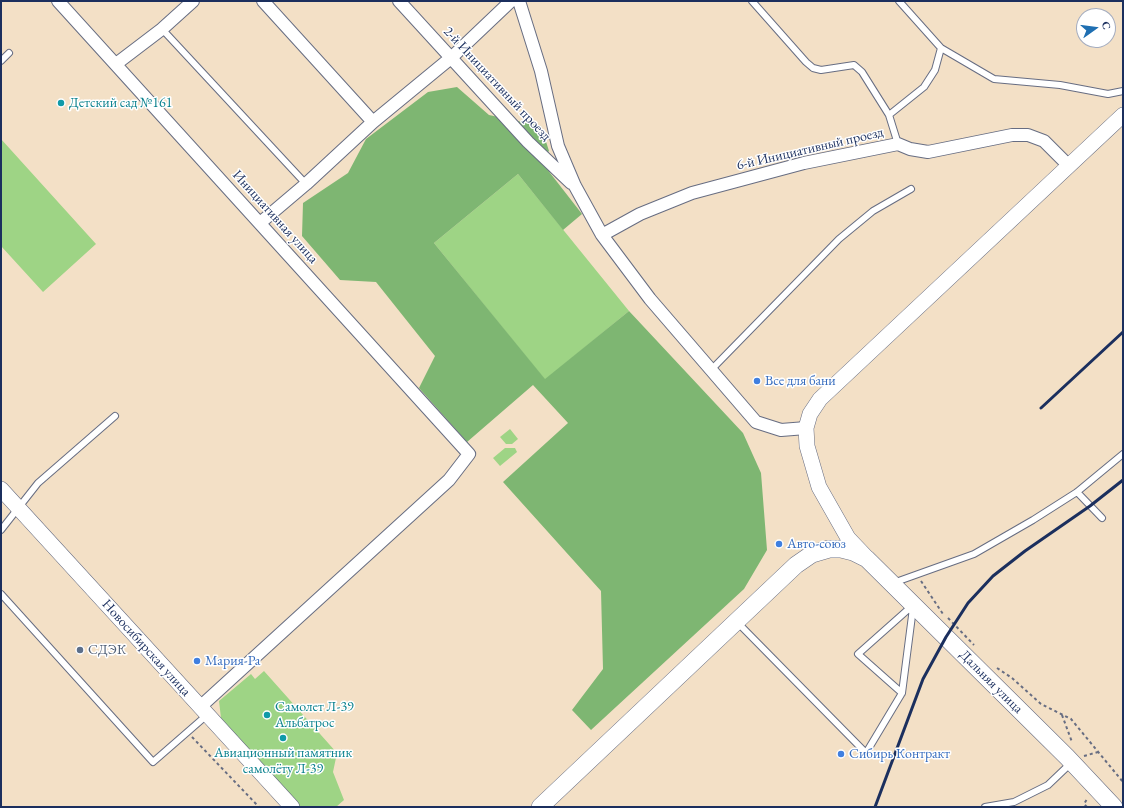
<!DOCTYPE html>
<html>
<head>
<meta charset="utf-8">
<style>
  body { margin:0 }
  #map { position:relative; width:1124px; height:808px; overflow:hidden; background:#f3e0c6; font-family:"EB Garamond",serif }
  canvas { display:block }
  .frame { position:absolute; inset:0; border:2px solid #1b2f5e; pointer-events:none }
  .north { position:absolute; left:1076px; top:8px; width:40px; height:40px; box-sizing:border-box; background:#fff; border:1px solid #a4acbf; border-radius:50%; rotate:76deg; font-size:11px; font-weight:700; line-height:16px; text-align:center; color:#1b2f5e }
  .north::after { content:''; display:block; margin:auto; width:14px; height:18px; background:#1f6fb2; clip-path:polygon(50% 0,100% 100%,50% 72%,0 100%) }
</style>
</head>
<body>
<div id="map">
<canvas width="1124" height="808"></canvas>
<div class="frame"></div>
<div class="north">С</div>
</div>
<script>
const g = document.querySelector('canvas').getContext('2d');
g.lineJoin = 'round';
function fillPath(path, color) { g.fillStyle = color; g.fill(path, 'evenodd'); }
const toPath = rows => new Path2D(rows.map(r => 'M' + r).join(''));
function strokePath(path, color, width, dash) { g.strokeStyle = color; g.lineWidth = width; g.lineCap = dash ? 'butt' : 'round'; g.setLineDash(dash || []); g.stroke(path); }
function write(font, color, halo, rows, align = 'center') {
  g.font = font + ' "EB Garamond",serif'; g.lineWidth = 3; g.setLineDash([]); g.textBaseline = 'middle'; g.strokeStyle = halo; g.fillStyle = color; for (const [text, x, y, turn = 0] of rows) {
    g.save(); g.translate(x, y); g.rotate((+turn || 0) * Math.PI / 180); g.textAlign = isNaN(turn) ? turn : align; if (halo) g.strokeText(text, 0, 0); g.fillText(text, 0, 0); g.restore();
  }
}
const green = toPath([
  [1,139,96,244,43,292,1,246],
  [518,174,629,311,545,380,434,243],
  [510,429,518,439,512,444,506,444,500,437],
  [505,448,515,448,517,452,500,466,493,458],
  [264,671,337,753,333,772,344,800,336,807,300,807,221,718,219,701,251,674,255,679]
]);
const forest = toPath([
  [457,87,489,115,541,126,549,151,540,160,582,214,563,230,518,174,434,243,545,379,629,311,743,433,761,473,767,550,744,589,591,730,572,710,603,669,601,591,503,482,568,423,533,385,467,442,419,388,435,356,376,282,340,280,302,236,303,203,348,173,366,139,428,92]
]);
const path = toPath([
  [921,581,943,614],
  [948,618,974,645],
  [997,668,1012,678,1041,704,1071,719,1123,782],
  [1062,715,1072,742],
  [192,737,259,807],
  [1084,756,1098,752],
  [1087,807,1084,804,1087,799]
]);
const service = toPath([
  [752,1,806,62,813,68,821,70,854,65,862,72,889,115],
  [899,1,941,48],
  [162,29,306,184],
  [1,61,9,53],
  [898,144,889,115,924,87,935,70,941,48,994,79,1060,85,1108,94,1123,91],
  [711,370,839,239,873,211,911,189],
  [1077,492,1102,518],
  [1,530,38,483,115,416],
  [893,583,974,554,1033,520,1077,492,1123,454],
  [1,594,153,762,207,715],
  [737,622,866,753,902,693,858,654,912,606],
  [902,693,913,608],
  [985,807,1014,802,1048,785,1070,764]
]);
const minor = toPath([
  [58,1,469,454,449,480,200,707],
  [263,1,373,122],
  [399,1,528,142,571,183],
  [519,1,541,71,558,146,575,186,602,235,650,299,756,422,781,430,806,428],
  [116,64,162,29,193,1],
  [260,223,306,184,373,122,452,57,511,1],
  [602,235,640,214,692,193,804,163,898,144,910,149,928,152,1012,135,1028,135,1044,141,1069,166]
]);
const tertiary = toPath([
  [1,489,292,807],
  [867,558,848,538,819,487,807,446,806,428,810,414,820,399,1123,115]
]);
const secondary = toPath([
  [540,807,796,565,812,554,829,549,841,549,853,552,867,559,1067,757,1114,807]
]);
const rail = toPath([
  [1041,408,1123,332],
  [875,807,923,679,946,637,968,603,993,576,1025,551,1090,506,1123,480]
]);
const markers = [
  [61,103,4,"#0f9aa8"],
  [757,381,4,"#3f7fe0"],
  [779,544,4,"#3f7fe0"],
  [80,650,4,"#5c6f8a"],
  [197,661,4,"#3f7fe0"],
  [267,715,4,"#0f9aa8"],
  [283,738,4,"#0f9aa8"],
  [841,754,4,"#3f7fe0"]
];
const streetNames = [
  ["2-й Инициативный проезд",497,84,47],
  ["6-й Инициативный проезд",810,149,-13],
  ["Инициативная улица",275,217,48],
  ["Новосибирская улица",146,648,48],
  ["Дальняя улица",991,682,45]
];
const cultureNames = [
  ["Детский сад №161",69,103],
  ["Самолет Л-39",275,707],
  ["Альбатрос",275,723],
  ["Авиационный памятник",283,753,"center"],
  ["самолёту Л-39",283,769,"center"]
];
const shopNames = [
  ["Все для бани",765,381],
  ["Авто-союз",787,544],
  ["Мария-Ра",205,661],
  ["Сибирь Контракт",849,754]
];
const serviceNames = [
  ["СДЭК",88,650]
];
fillPath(green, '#9ed485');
fillPath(forest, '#7eb672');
strokePath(service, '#676d82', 8);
strokePath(minor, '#676d82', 14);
strokePath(tertiary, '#676d82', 16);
strokePath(secondary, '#676d82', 18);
strokePath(path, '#676d82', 2, [3, 3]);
strokePath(service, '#fff', 6);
strokePath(minor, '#fff', 12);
strokePath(tertiary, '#fff', 15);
strokePath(secondary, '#fff', 17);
strokePath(rail, '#1b2f5e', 3);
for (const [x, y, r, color] of markers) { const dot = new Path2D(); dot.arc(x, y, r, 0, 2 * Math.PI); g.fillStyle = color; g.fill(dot); strokePath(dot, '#fff', 1.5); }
write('14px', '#1b2f5e', '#fff', streetNames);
write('14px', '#0d838f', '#fff', cultureNames, 'left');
write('14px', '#366cbe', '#fff', shopNames, 'left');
write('14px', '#4e5e75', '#fff', serviceNames, 'left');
</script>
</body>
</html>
